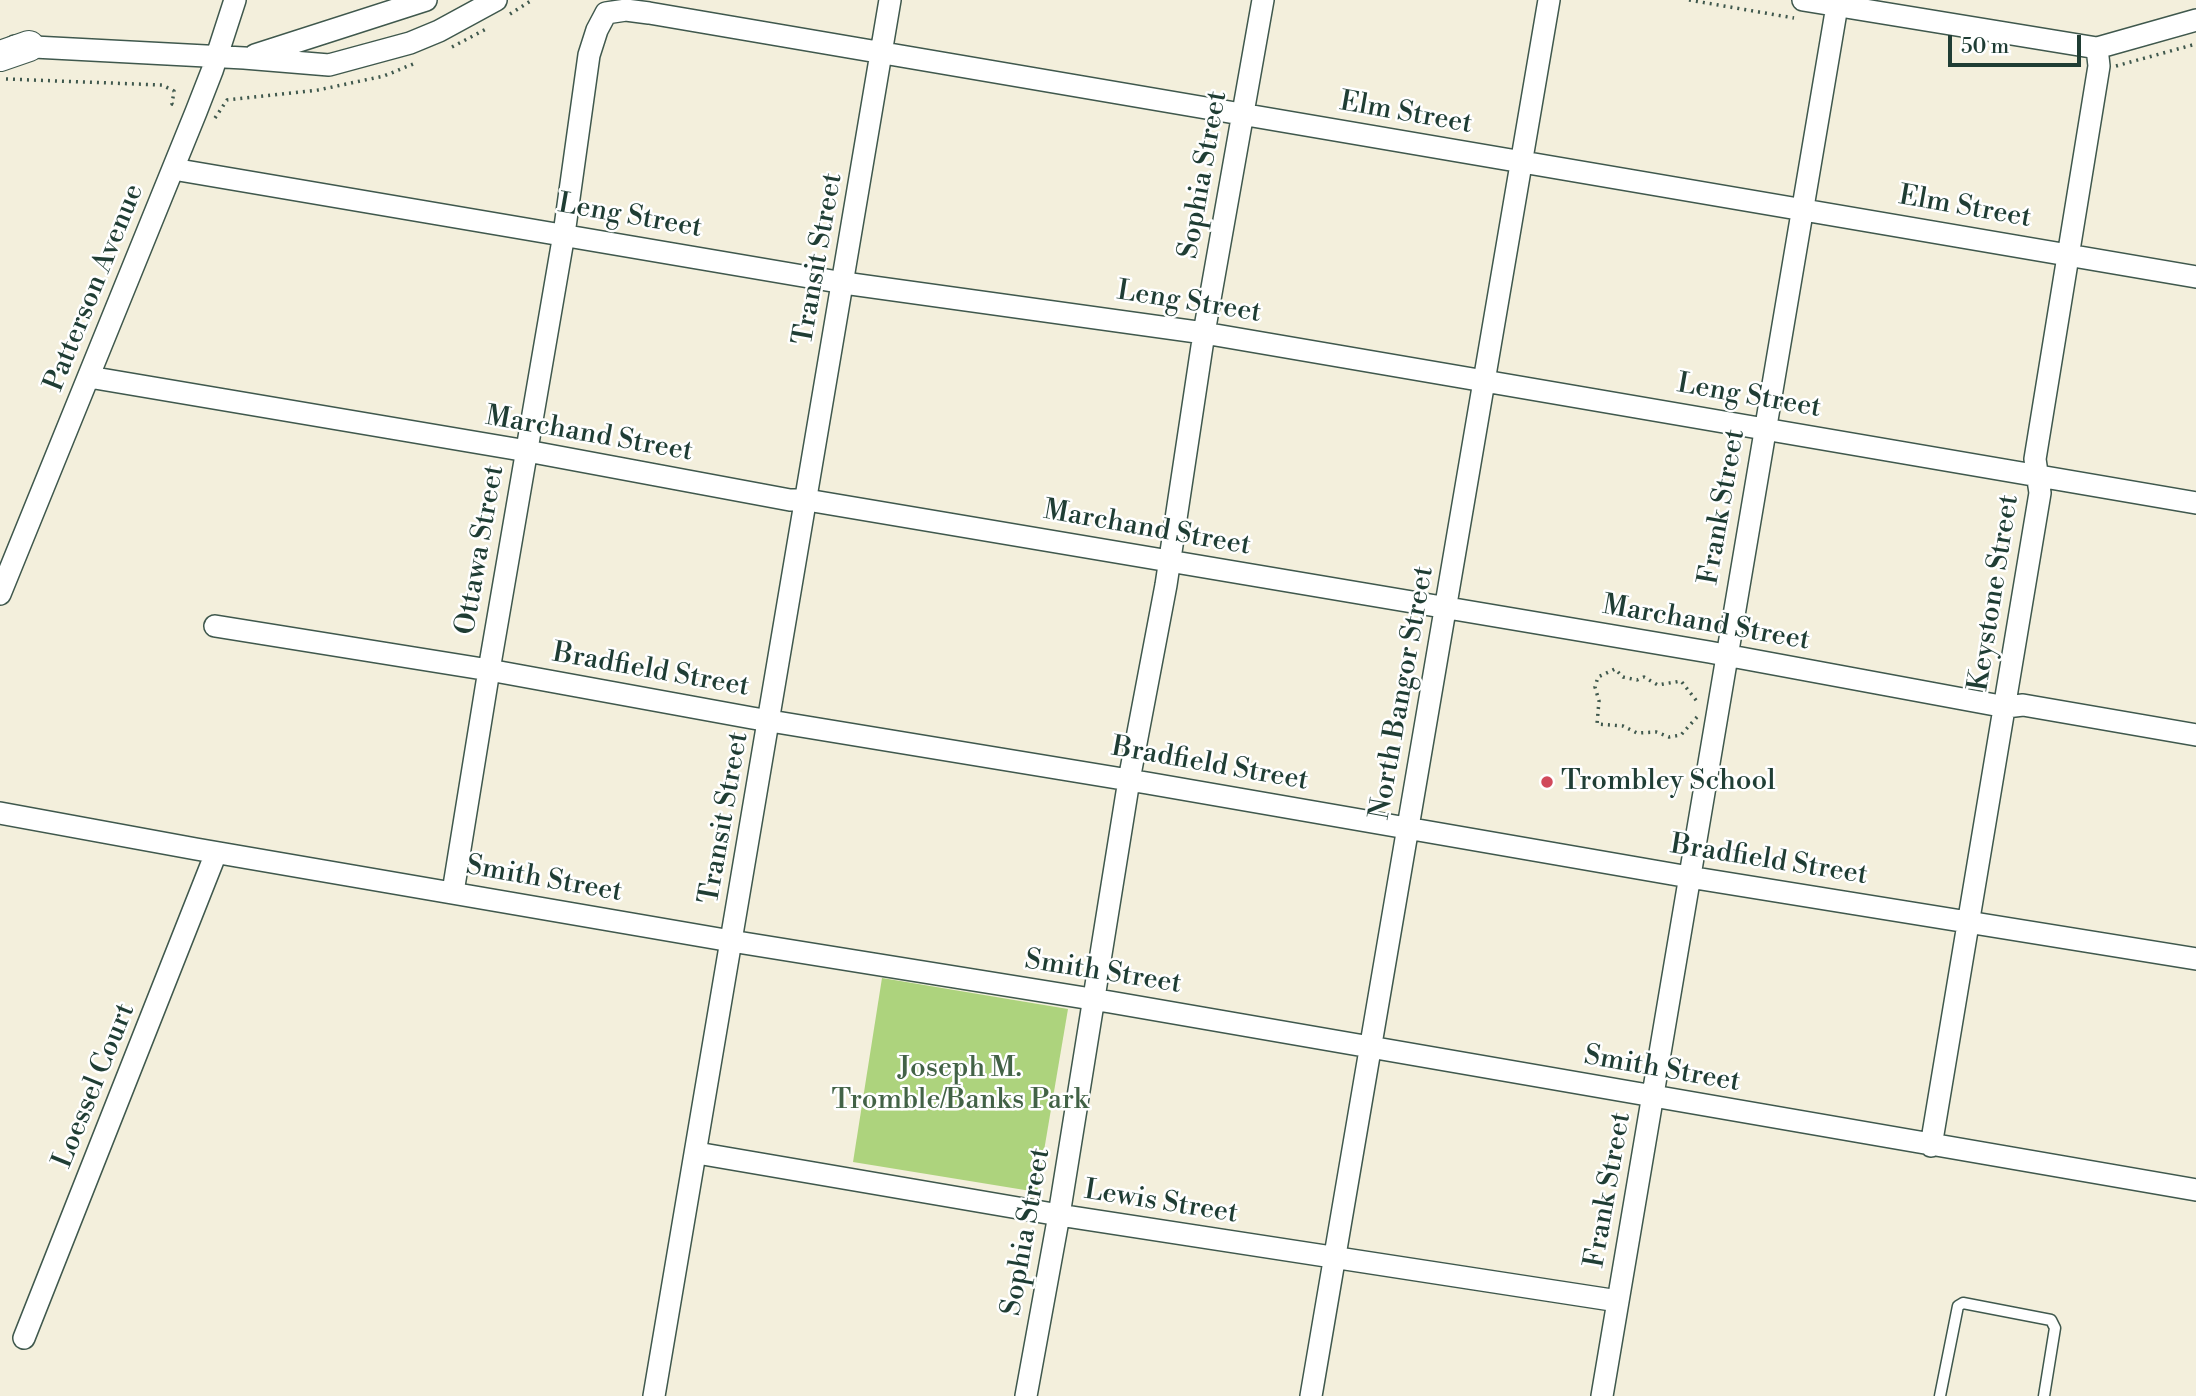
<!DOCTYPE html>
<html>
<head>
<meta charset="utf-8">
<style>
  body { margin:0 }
  #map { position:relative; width:2196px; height:1396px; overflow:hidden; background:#f3efdc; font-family:"Libre Bodoni",serif }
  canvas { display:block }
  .scale { position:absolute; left:1948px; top:35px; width:133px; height:32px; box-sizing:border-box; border:4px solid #1f3d34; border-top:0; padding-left:9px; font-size:21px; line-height:24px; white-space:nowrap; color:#1f3d34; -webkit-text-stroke:5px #fff; paint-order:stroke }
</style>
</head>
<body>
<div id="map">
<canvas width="2196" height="1396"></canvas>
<div class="scale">50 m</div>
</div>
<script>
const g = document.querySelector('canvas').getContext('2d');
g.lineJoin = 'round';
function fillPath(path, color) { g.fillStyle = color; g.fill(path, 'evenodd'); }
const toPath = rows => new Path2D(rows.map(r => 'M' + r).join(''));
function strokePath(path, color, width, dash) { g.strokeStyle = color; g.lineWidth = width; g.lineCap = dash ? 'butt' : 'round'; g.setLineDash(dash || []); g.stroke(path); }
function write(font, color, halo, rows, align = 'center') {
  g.font = font + ' "Libre Bodoni",serif'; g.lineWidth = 5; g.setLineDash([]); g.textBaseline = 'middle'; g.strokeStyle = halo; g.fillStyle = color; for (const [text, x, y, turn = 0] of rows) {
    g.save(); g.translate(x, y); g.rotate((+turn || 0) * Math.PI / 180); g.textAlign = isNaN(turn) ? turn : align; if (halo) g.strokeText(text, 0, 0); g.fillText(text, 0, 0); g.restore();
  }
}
const green = toPath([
  [882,978,1068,1009,1037,1192,853,1162]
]);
const path = toPath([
  [1689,0,1794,18],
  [510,14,532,0],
  [452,47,486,29],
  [2116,66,2196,44],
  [6,79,162,85,174,91,172,104,178,106],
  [215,118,227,100,318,90,384,76,413,64],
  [1697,717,1681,735,1669,737,1656,732,1637,733,1623,726,1597,724,1599,701,1595,687,1598,677,1615,669,1623,677,1637,680,1644,677,1658,685,1681,681,1699,704]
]);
const lane = toPath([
  [1940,1396,1958,1306,1963,1303,2051,1320,2055,1328,2044,1396]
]);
const street = toPath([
  [1803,0,2097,48,2196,20],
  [15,46,244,58,329,65,410,43,439,31,496,0],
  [255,55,426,0],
  [173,169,844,283,1204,333,2196,503],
  [89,377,527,451,790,500,807,500,1709,652,2006,707,2023,705,2196,735],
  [0,594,196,112,212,71,235,0],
  [215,626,489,670,752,718,1147,783,1689,877,2196,959],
  [0,813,196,849,731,941,1110,1002,2196,1190],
  [453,892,489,670,564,234,589,55,597,30,606,13,626,10,649,13,2196,277],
  [1931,1146,2040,493,2035,459,2099,66,2097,48],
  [697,1153,1059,1215,1618,1301],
  [24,1338,216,853],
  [654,1396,890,0],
  [1026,1396,1059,1215,1129,780,1166,585,1204,333,1263,0],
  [1311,1396,1549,0],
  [1602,1396,1838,0]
]);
const secondary = toPath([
  [0,56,29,46]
]);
const markers = [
  [1547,782,7,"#d1495b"]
];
const streetNames = [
  ["Elm Street",1406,114,10],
  ["Sophia Street",1204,175,-80],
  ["Elm Street",1965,208,10],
  ["Leng Street",630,217,10],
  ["Transit Street",819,259,-80],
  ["Patterson Avenue",95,288,-68],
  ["Leng Street",1189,303,9],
  ["Leng Street",1749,397,10],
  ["Marchand Street",589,435,10],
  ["Frank Street",1723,507,-80],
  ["Marchand Street",1147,529,10],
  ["Ottawa Street",481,550,-80],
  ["Keystone Street",1995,593,-81],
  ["Marchand Street",1706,624,10],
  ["Bradfield Street",651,671,10],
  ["North Bangor Street",1403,693,-80],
  ["Bradfield Street",1210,765,10],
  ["Transit Street",725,818,-80],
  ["Bradfield Street",1769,861,9],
  ["Smith Street",544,880,10],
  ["Smith Street",1103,973,9],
  ["Smith Street",1662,1070,10],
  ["Loessel Court",95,1086,-68],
  ["Frank Street",1609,1190,-80],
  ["Lewis Street",1161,1203,9],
  ["Sophia Street",1027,1232,-80]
];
const poiNames = [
  ["Trombley School",1561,782]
];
const parkNames = [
  ["Joseph M.",960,1069],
  ["Tromble/Banks Park",960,1101]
];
fillPath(green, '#add37d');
strokePath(lane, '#3f584d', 13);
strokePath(street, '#3f584d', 24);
strokePath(secondary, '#3f584d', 32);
strokePath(path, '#3f584d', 3.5, [2, 5]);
strokePath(lane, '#fff', 10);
strokePath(street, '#fff', 21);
strokePath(secondary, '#fff', 30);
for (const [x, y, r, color] of markers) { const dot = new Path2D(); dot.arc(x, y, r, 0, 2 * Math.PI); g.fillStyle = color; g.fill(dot); strokePath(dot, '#fff', 2.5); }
write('28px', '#1f3d34', '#fff', streetNames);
write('28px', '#1f3d34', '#fff', poiNames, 'left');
write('28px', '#426246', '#fff', parkNames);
</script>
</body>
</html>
